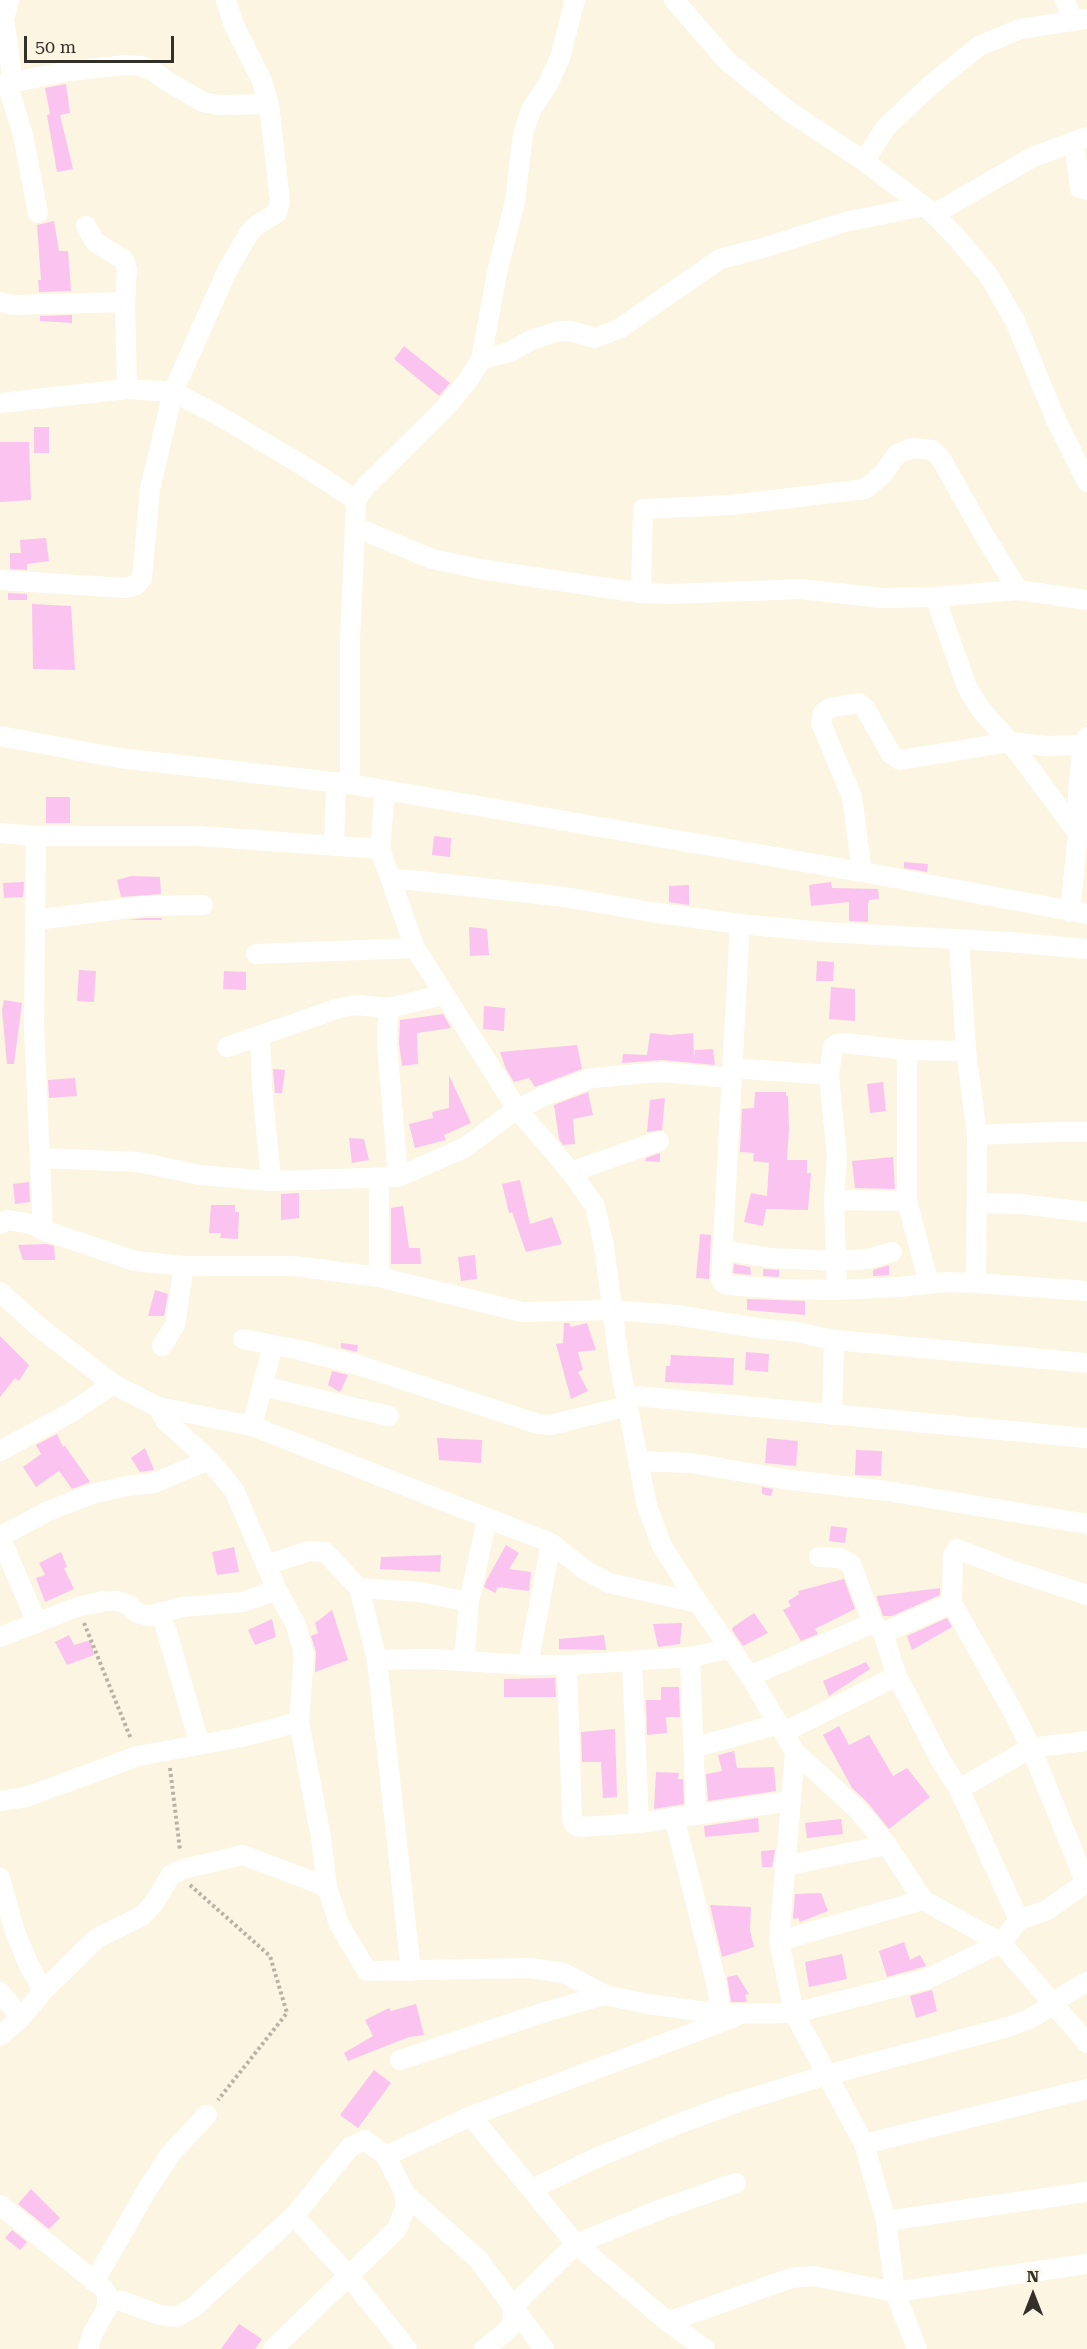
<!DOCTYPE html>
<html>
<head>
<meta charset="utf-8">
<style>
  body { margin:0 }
  #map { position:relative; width:1087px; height:2349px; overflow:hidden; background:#fcf5e2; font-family:"Roboto Serif",serif }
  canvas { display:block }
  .north { position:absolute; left:1003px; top:2265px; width:60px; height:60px; -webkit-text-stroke:4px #fcf5e2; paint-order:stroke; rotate:0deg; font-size:16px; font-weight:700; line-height:24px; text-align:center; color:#323029 }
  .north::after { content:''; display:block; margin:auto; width:21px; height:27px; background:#323029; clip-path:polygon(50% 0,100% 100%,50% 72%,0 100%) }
  .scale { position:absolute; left:24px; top:36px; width:150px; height:27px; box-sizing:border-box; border:3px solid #323029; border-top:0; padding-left:8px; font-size:18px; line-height:21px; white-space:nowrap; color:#323029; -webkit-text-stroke:4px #fcf5e2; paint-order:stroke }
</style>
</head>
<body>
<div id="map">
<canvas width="1087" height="2349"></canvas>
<div class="north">N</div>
<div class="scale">50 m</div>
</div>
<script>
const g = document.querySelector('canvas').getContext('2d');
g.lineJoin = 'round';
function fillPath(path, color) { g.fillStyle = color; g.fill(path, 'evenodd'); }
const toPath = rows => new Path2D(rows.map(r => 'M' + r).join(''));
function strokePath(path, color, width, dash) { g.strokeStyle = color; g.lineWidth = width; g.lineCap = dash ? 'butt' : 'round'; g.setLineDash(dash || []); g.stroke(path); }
const building = toPath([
  [66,84,70,113,60,115,73,169,57,172,47,115,50,114,45,88],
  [54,221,59,251,68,251,71,291,39,292,38,280,41,280,37,225],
  [72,315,72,323,40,321,40,316],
  [404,346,450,383,439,396,394,359],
  [34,427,49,427,49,453,34,453],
  [0,442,29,442,31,500,0,502],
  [46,538,49,561,27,564,27,570,10,569,10,553,21,553,20,540],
  [8,593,27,594,27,600,8,600],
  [32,604,71,606,75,670,33,669],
  [46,797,70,797,70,823,46,823],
  [434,836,451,838,450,857,432,855],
  [904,862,928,864,927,872,904,868],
  [131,876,160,877,161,894,121,897,117,880],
  [24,882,23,897,4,898,3,883],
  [831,882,832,888,878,889,879,899,869,900,868,904,868,922,849,921,849,902,811,906,809,885],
  [689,885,689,905,669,902,669,886],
  [144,918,162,918,162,920,128,920],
  [469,927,487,929,489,955,470,956],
  [817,961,834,962,833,981,816,981],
  [79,970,96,971,94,1002,77,1001],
  [224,971,246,972,246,990,223,989],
  [831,987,855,989,855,1021,829,1019],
  [4,1000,22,1003,14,1064,7,1064,2,1010],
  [484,1006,505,1008,504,1031,483,1029],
  [443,1014,451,1028,417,1033,418,1064,402,1066,399,1043,400,1020],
  [650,1033,670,1035,693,1033,694,1059,695,1050,713,1049,715,1065,662,1060,622,1063,623,1054,647,1055],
  [577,1045,582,1069,535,1087,529,1078,514,1082,506,1069,500,1052],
  [273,1069,285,1070,282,1093,275,1093],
  [449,1075,471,1123,444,1135,446,1140,415,1148,409,1124,433,1118,432,1112,449,1108],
  [75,1078,77,1096,49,1098,48,1080],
  [883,1082,886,1111,870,1113,867,1084],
  [588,1092,593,1115,573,1119,575,1144,563,1145,559,1139,554,1105],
  [755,1092,786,1092,786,1096,788,1096,789,1128,787,1160,807,1160,807,1173,811,1173,808,1210,766,1209,763,1226,744,1222,751,1193,767,1196,769,1163,753,1161,754,1153,740,1152,742,1109,754,1108],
  [665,1098,662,1130,647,1132,650,1100],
  [349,1138,364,1139,369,1160,352,1163],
  [660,1153,660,1162,645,1161,646,1158],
  [893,1157,895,1189,855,1188,852,1161],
  [520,1180,530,1224,552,1217,562,1244,526,1252,512,1212,509,1213,502,1184],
  [29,1182,30,1202,15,1204,13,1184],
  [299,1193,299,1218,281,1220,281,1194],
  [211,1205,235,1205,235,1212,239,1212,238,1239,220,1238,221,1233,209,1233],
  [403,1206,409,1248,420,1248,421,1264,391,1264,391,1208],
  [700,1234,711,1235,709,1279,696,1278],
  [47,1244,54,1246,55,1260,23,1260,18,1245],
  [475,1255,477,1279,461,1281,458,1257],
  [734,1264,750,1267,751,1275,733,1273],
  [889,1265,889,1275,873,1276,873,1270],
  [763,1269,779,1270,779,1277,763,1276],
  [155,1290,168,1294,164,1316,148,1316],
  [747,1299,805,1301,805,1315,747,1310],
  [564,1323,569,1323,571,1327,587,1323,596,1350,578,1352,583,1370,578,1372,588,1391,571,1399,556,1344,563,1343],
  [0,1336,29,1365,19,1381,15,1378,0,1397],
  [341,1343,358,1345,357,1352,341,1348],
  [746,1352,769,1354,768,1372,745,1370],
  [671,1355,734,1358,733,1385,665,1382,666,1366,670,1366],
  [332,1371,348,1375,340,1392,328,1385],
  [57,1434,63,1447,65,1446,90,1482,72,1489,59,1471,36,1487,23,1467,41,1454,36,1445],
  [437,1438,482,1440,481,1463,439,1460],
  [767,1438,798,1441,796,1466,765,1463],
  [145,1448,154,1470,140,1472,131,1458],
  [856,1450,882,1451,881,1476,855,1475],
  [762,1487,773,1489,771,1496,762,1494],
  [831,1526,847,1528,845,1543,829,1541],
  [506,1545,519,1553,509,1569,531,1572,529,1591,498,1587,495,1593,484,1587,486,1581],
  [234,1547,239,1572,217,1575,212,1552],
  [61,1552,67,1567,64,1568,74,1589,45,1602,36,1578,45,1575,39,1563],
  [441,1555,440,1572,380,1569,381,1557],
  [844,1579,855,1609,815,1629,818,1634,801,1641,783,1610,791,1606,788,1601,799,1594,798,1591],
  [940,1588,940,1595,892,1616,883,1616,877,1599,877,1596],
  [332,1610,348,1660,315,1672,316,1652,311,1636,318,1633,315,1623],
  [754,1613,768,1633,743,1646,732,1630,733,1627],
  [947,1618,952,1627,912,1650,907,1636],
  [272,1619,276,1637,255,1645,248,1630],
  [682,1623,680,1644,658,1647,653,1624],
  [69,1635,74,1645,91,1640,94,1655,67,1665,55,1642],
  [604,1635,606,1650,559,1649,559,1639],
  [866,1662,870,1669,829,1696,823,1681],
  [555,1678,556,1697,504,1697,504,1679],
  [661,1687,679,1687,680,1717,666,1717,667,1733,647,1735,646,1700,661,1700],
  [839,1726,849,1745,869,1735,893,1776,907,1768,930,1797,889,1829,867,1802,852,1788,823,1735],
  [615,1729,617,1797,603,1798,601,1762,582,1762,581,1732],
  [734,1751,737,1768,774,1767,776,1791,708,1801,706,1774,722,1771,718,1755],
  [656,1772,679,1773,678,1779,683,1779,684,1804,654,1809],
  [758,1818,759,1832,705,1837,704,1826],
  [841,1819,843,1834,807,1838,805,1823],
  [775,1850,772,1867,762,1867,761,1851],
  [821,1893,828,1911,800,1922,798,1918,793,1919,795,1894],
  [710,1905,751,1907,750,1930,754,1947,722,1957],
  [904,1942,910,1960,920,1955,926,1966,887,1977,879,1951],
  [842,1954,847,1979,809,1987,805,1962],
  [737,1975,749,1994,745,1995,747,2001,745,2002,731,2002,727,1977],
  [932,1990,937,2011,916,2018,910,1996],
  [416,2004,424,2035,409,2037,348,2061,344,2053,373,2036,365,2020,389,2008,391,2011],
  [374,2070,391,2083,358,2128,340,2115],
  [31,2189,60,2218,49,2229,18,2204],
  [12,2230,27,2242,20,2250,5,2238],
  [239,2324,262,2339,255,2349,221,2349]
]);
const path = toPath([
  [84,1623,131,1739],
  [170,1768,180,1850],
  [190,1885,270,1956,287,2013,218,2100]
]);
const minor = toPath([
  [9,0,4,19,13,82],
  [674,0,728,62,790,112,864,161,934,214,957,238,989,276,1015,321,1056,420,1087,482],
  [1065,0,1073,21],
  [7,83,23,135,38,213],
  [0,85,69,71,126,65,141,66,155,72,165,80,203,102,217,105,269,104],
  [1074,142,1080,188,1087,190],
  [864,161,886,127,933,83,979,46,1020,29,1087,19],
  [934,214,1033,157,1087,137],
  [86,226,95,242,124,260,127,269,125,302,127,389],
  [0,302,13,305,125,302],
  [481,359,498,268,515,202,523,134,531,110,548,84,560,58,575,0],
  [0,403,127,389,173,392,216,414,302,465,356,500,355,527,432,559,480,569,641,593,670,594,800,589,882,598,935,597,1018,590,1087,600],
  [356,500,366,486,445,408,469,379,481,359,510,352,531,340,559,331,570,331,595,338,619,329,720,259,763,248,845,222,924,206],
  [0,580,125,588,136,585,142,578,150,489,173,392,227,271,249,233,257,225,277,213,280,201,269,104,262,81,233,23,226,0],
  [641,593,643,509,731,505,865,489,883,474,897,454,912,448,932,450,940,457,984,535,1018,590],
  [935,597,967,687,981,710,1010,742,1078,833,1070,912],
  [0,736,119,758,350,784,862,872,1087,914],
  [350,784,350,640,355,527],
  [385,791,380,849,415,948,517,1109,571,1172,595,1206,604,1246,619,1361,647,1506,661,1544,698,1603,750,1676,795,1752,858,1810,887,1845,923,1900,1001,1943,1087,2043],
  [0,833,36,836,199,836,380,849],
  [1078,833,1078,792,1083,745,1087,737],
  [36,836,34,1026,43,1230],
  [334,846,336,783],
  [862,872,852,797,821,723,823,713,830,708,858,703,865,708,891,754,900,760,1010,742,1047,746,1083,745,1087,742],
  [392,878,565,897,651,912,740,924,824,932,1009,942,1087,949],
  [36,920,143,906,203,905],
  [740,924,721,1279,723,1283,728,1285,781,1289,837,1290,899,1287,946,1282,976,1283,1087,1291],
  [959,941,966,1051,977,1135,976,1283],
  [256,954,415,948],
  [388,1008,387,1043,398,1177],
  [260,1036,262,1086,271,1181],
  [227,1047,339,1008,357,1005,388,1008,443,995],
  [907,1050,907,1201,929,1284],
  [732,1068,829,1075],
  [977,1135,1052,1132,1087,1132],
  [41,1158,138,1162,200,1175,271,1181,398,1177,464,1148,517,1109,546,1095,592,1078,661,1072,730,1078],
  [571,1172,659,1141],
  [834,1200,907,1201],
  [977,1203,1022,1204,1087,1212],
  [0,1224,8,1220,32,1224,43,1230,135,1261,184,1266,294,1266,379,1277,522,1312,611,1310,676,1315,758,1328,797,1332,834,1340,1087,1363],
  [723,1250,771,1258,835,1261,868,1259,892,1252],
  [379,1277,379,1177],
  [837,1290,834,1200,837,1157,829,1075,833,1047,837,1044,843,1043,907,1050,966,1051],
  [0,1292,39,1327,113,1384,158,1407,252,1426,551,1543,585,1570,609,1583,698,1603],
  [243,1339,300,1350,358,1365,538,1424,551,1425,628,1406],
  [162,1346,175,1325,184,1266],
  [263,1386,389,1416],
  [626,1395,1087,1438],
  [158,1407,165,1420,209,1460,234,1490,277,1590,296,1625,304,1655,299,1722,321,1837,327,1887,339,1924,367,1971,530,1968,564,1973,605,1995,648,2004,721,2014,794,2013,927,1979,1001,1943,1019,1920,1047,1910,1087,1882],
  [832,1415,834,1340],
  [252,1426,273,1345],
  [0,1451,70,1413,113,1384],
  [639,1461,691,1463,790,1480,887,1491,1087,1524],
  [0,1537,46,1512,92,1494,127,1486,154,1483,209,1460],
  [0,1537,37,1623],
  [819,1557,840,1558,851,1564,873,1623,881,1631],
  [266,1565,309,1551,325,1552,359,1588,377,1660,411,1971],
  [359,1588,420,1592,469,1602],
  [1087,1595,1014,1571,957,1549,953,1556,952,1603,883,1633,897,1676,940,1759,959,1789,1031,1748,1087,1741],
  [952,1603,1012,1710,1031,1748,1085,1881],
  [161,1612,200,1745],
  [0,1637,77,1607,105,1601,117,1601,129,1605,137,1613,150,1616,182,1607,243,1602,277,1590],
  [729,1649,690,1657,567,1665,572,1819,575,1825,580,1827,639,1823,791,1801],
  [690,1657,696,1814],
  [377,1660,430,1659,528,1665,567,1665],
  [464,1661,469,1602,487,1519],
  [632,1661,639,1823],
  [528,1665,551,1543],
  [750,1676,873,1623],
  [784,1732,897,1676],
  [693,1748,779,1724],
  [795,1752,779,1941,794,2013,864,2144,886,2221,895,2292,917,2349],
  [959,1789,1019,1920],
  [0,1801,26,1797,138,1756,242,1737,299,1722],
  [674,1817,717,1986,721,2014],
  [784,1866,887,1845],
  [0,1878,14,1929,27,1961,43,1991],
  [779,1941,923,1900],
  [0,1992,21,2018],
  [0,2036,21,2018,43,1991,97,1938,142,1916,154,1903,171,1875,183,1869,243,1855,327,1887],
  [400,2060,545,2012,605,1995],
  [471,2116,576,2244,668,2322,705,2349],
  [864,2144,1087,2089],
  [386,2156,471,2116,735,2017],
  [532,2189,596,2158,680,2123,738,2102,827,2075,1008,2027,1029,2019,1043,2011,1052,2002,1087,1982],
  [405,2194,478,2259,544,2349],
  [0,2205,103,2288,107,2294,107,2308,93,2333,88,2349],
  [294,2216,348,2275,407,2349],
  [886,2221,1087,2192],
  [94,2282,147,2190,171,2153,207,2115],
  [109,2301,121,2301,160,2315,176,2317,194,2307,294,2216,350,2147,365,2140,386,2156,405,2194,405,2208,397,2229,273,2349],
  [668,2322,791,2278,813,2276,895,2292,1087,2264],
  [484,2349,508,2330,513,2320,512,2307,576,2244,659,2210,736,2183]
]);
fillPath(building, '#fbc3ef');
strokePath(path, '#b8b3a4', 4, [3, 3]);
strokePath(minor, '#fff', 20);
</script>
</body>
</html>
